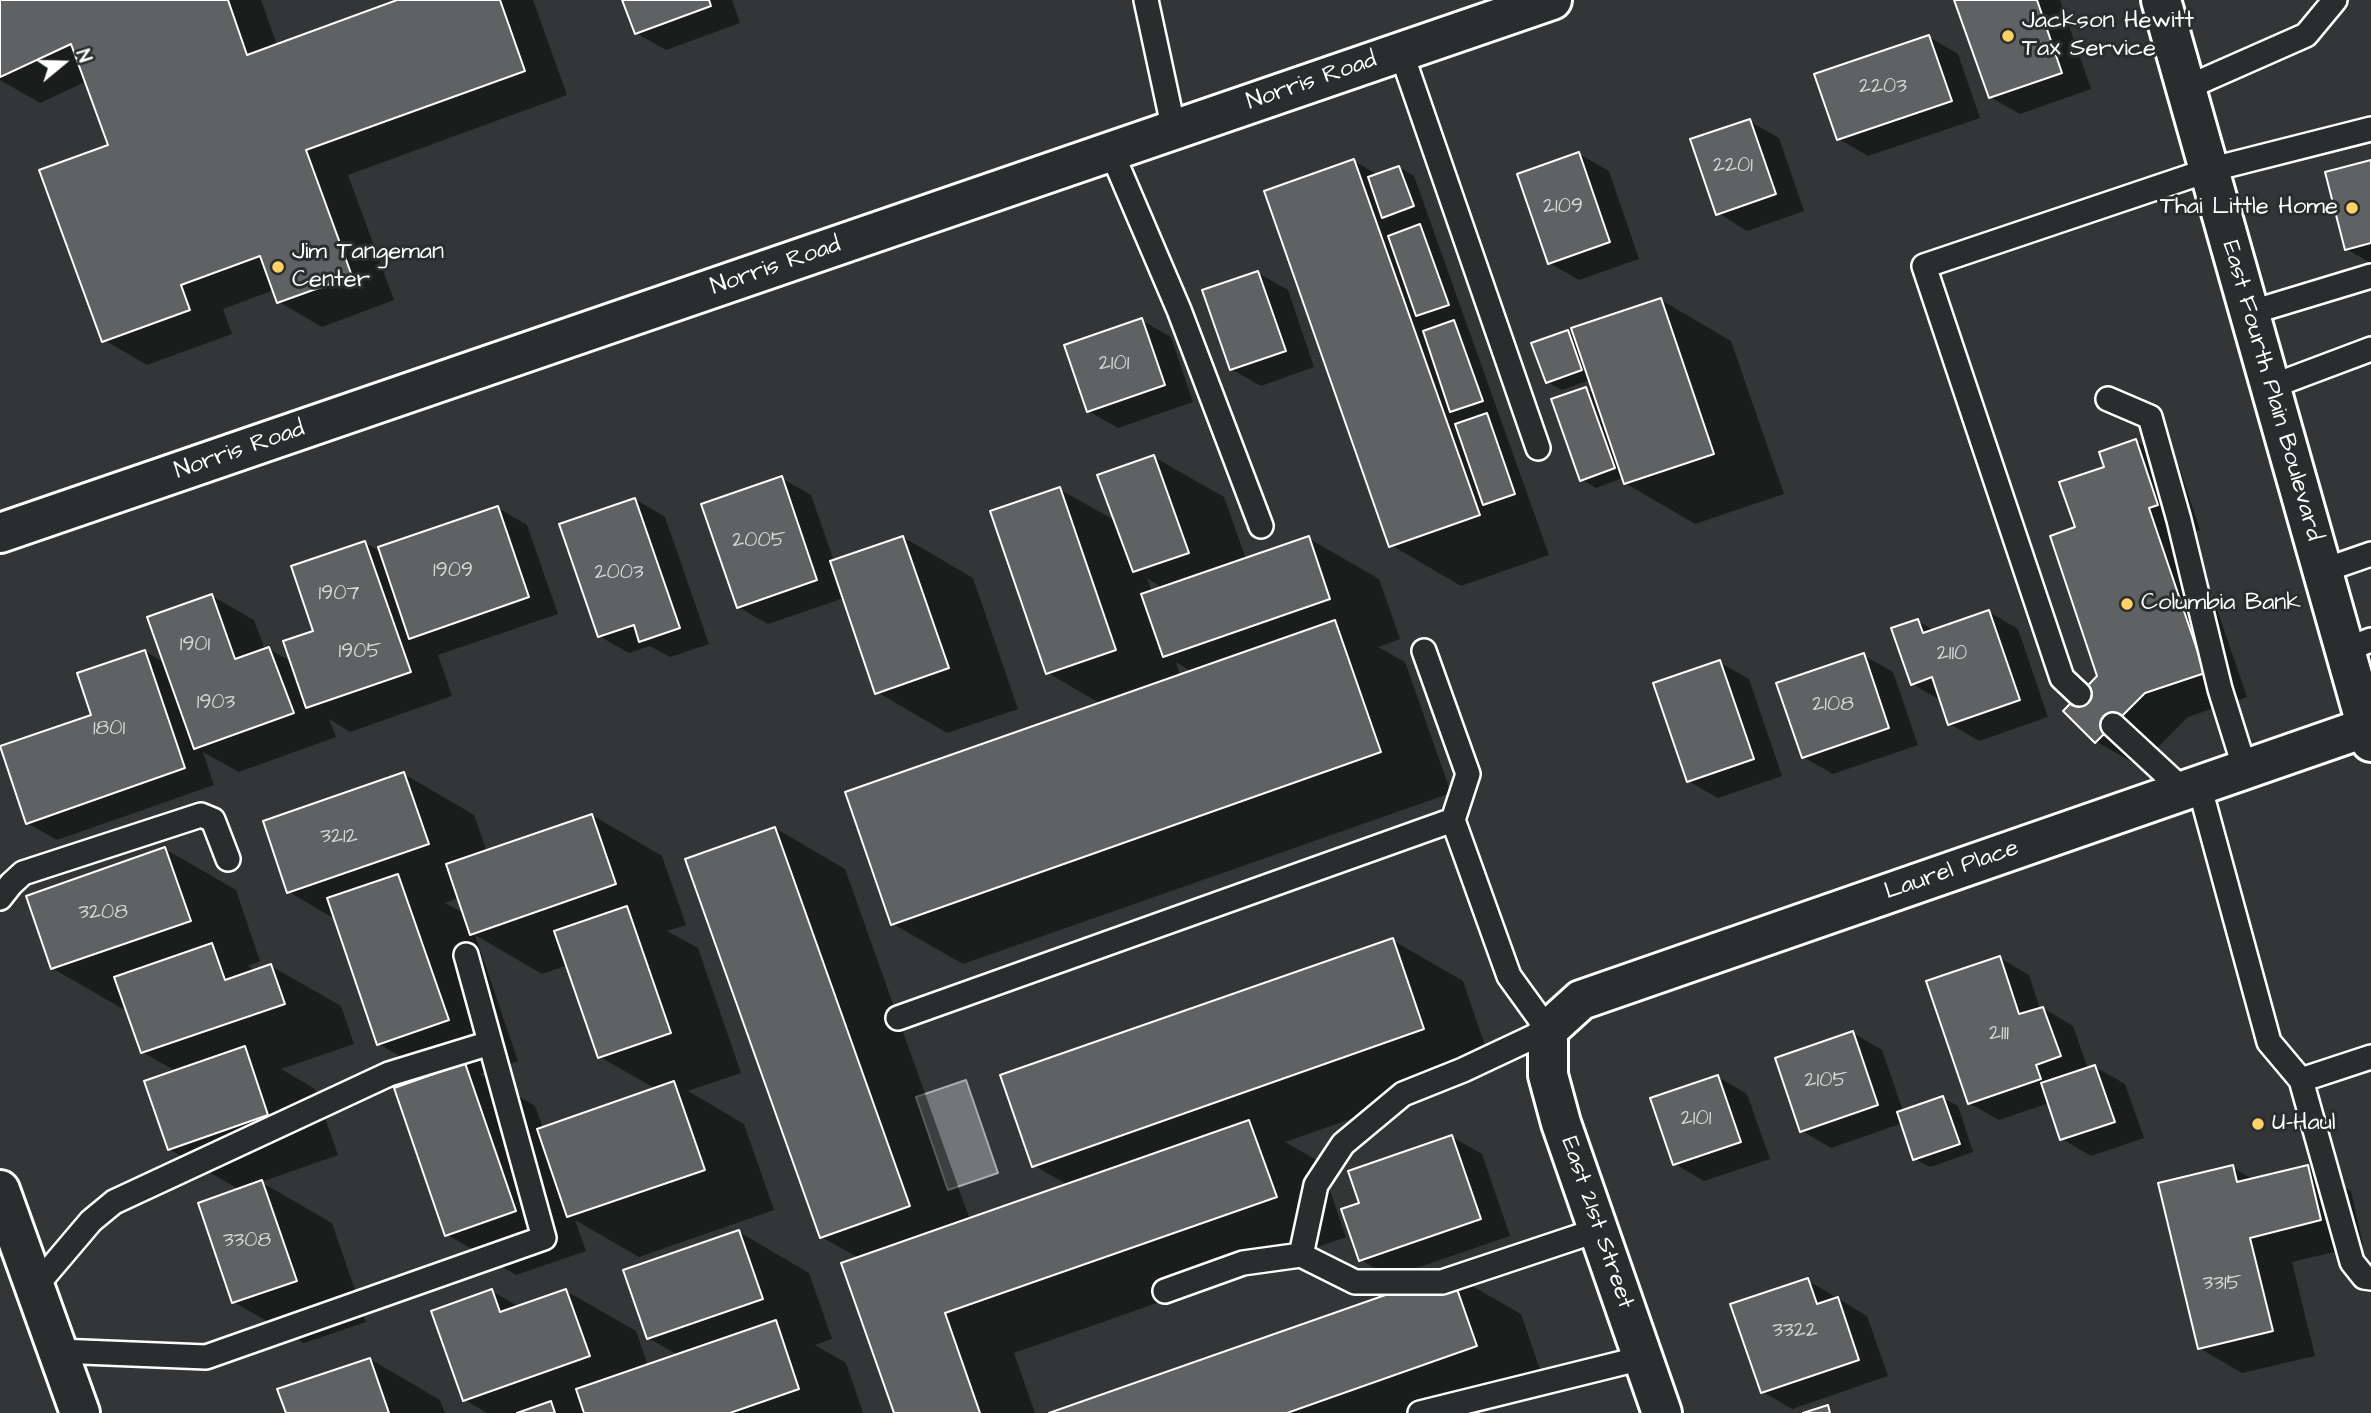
<!DOCTYPE html>
<html>
<head>
<meta charset="utf-8">
<style>
  body { margin:0 }
  #map { position:relative; width:2371px; height:1413px; overflow:hidden; background:#333536; font-family:"Architects Daughter",sans-serif }
  canvas { display:block }
  .north { position:absolute; left:28px; top:28px; width:70px; height:70px; -webkit-text-stroke:5px #2a2d2e; paint-order:stroke; rotate:71deg; font-size:19px; font-weight:700; line-height:28px; text-align:center; color:#fff }
  .north::after { content:''; display:block; margin:auto; width:24px; height:32px; background:#fff; clip-path:polygon(50% 0,100% 100%,50% 72%,0 100%) }
</style>
</head>
<body>
<div id="map">
<canvas width="2371" height="1413"></canvas>
<div class="north">N</div>
</div>
<script>
const g = document.querySelector('canvas').getContext('2d');
g.lineJoin = 'round';
function fillPath(path, color) { g.fillStyle = color; g.fill(path, 'evenodd'); }
const toPath = rows => new Path2D(rows.map(r => 'M' + r).join(''));
function strokePath(path, color, width, dash) { g.strokeStyle = color; g.lineWidth = width; g.lineCap = dash ? 'butt' : 'round'; g.setLineDash(dash || []); g.stroke(path); }
function write(font, color, halo, rows, align = 'center') {
  g.font = font + ' "Architects Daughter",sans-serif'; g.lineWidth = 6; g.setLineDash([]); g.textBaseline = 'middle'; g.strokeStyle = halo; g.fillStyle = color; for (const [text, x, y, turn = 0] of rows) {
    g.save(); g.translate(x, y); g.rotate((+turn || 0) * Math.PI / 180); g.textAlign = isNaN(turn) ? turn : align; if (halo) g.strokeText(text, 0, 0); g.fillText(text, 0, 0); g.restore();
  }
}
const water = toPath([
  [966,1080,998,1173,948,1190,916,1097,966,1080]
]);
const shadow = toPath([
  [0,0,261,0,277,45,402,0,533,0,567,95,348,175,394,300,322,327,279,302,274,290,223,309,232,334,147,365,104,340,110,146,87,81,40,103,0,80],
  [624,0,732,0,740,23,666,50,636,33],
  [1956,0,2060,0,2091,89,2020,114,1990,97],
  [1929,37,1958,54,1980,118,1868,156,1839,139],
  [1749,121,1779,138,1804,211,1747,231,1718,213],
  [1579,154,1609,171,1639,259,1579,280,1549,263],
  [1354,161,1378,175,1399,167,1414,176,1549,555,1461,586,1391,545],
  [2371,162,2371,263,2346,249],
  [1258,273,1288,290,1314,367,1261,386,1231,369],
  [1661,300,1731,341,1784,494,1695,524,1625,483,1623,478,1596,488,1581,479,1586,389,1595,394,1590,380,1562,390,1547,382,1568,332,1575,337],
  [1141,320,1171,337,1193,402,1118,428,1088,411],
  [2136,441,2179,466,2200,530,2191,533,2247,697,2188,717,2139,766,2097,742,2066,711,2099,677,2077,529,2106,468],
  [1154,457,1224,497,1246,559,1308,538,1379,579,1400,639,1378,647,1405,662,1451,793,963,964,893,924,1101,704,1048,673,1059,489,1116,521],
  [1147,578,1163,588,1152,592],
  [1176,662,1192,672,1180,676],
  [781,478,811,495,834,561,903,537,973,578,1018,709,947,733,877,692,844,598,768,624,738,607],
  [635,499,665,517,709,644,670,657,650,646,629,653,599,636],
  [498,508,527,525,558,614,438,655,452,696,350,732,329,719,336,737,239,772,203,752,214,785,57,840,27,823,93,716,145,651,165,663,212,596,254,620,265,650,269,649,292,662,315,632,365,543,381,552],
  [1989,612,2018,629,2048,717,1979,741,1950,724,1942,701,1912,684,1918,621,1935,631],
  [1863,655,1893,672,1918,745,1833,774,1803,757],
  [1719,662,1749,679,1782,776,1718,798,1688,781],
  [404,774,474,815,487,852,592,815,662,856,686,925,667,931,698,948,741,1073,688,1091,744,1124,774,1210,639,1257,575,1220,586,1251,516,1275,446,1234,434,1076,379,1044,335,919,289,892],
  [458,898,465,914,445,903],
  [475,935,542,974,568,965,600,1057,656,1089,543,1128,535,1106,480,1074,518,1061],
  [775,828,845,869,970,1220,1068,1185,1033,1165,1392,940,1463,981,1493,1069,1285,1142,1320,1162,1346,1237,1014,1353,1035,1413,896,1413,859,1258,821,1237],
  [165,849,236,890,260,961,248,966,256,971,271,966,341,1006,354,1044,281,1069,315,1089,338,1155,261,1182,332,1223,366,1322,304,1343,234,1302,240,1190,169,1149,176,1071,142,1052,127,1007,123,1009,52,968],
  [2000,958,2029,975,2040,1009,2043,1008,2073,1026,2088,1069,2095,1067,2125,1084,2144,1138,2091,1156,2062,1139,2049,1103,1999,1120,1969,1103],
  [1853,1033,1882,1050,1903,1111,1943,1098,1958,1106,1973,1152,1930,1167,1915,1159,1903,1123,1831,1148,1802,1131],
  [1718,1077,1747,1094,1770,1159,1704,1181,1675,1164],
  [1452,1137,1482,1154,1510,1236,1390,1277,1361,1260,1361,1204],
  [2232,1167,2254,1180,2308,1167,2351,1191,2363,1245,2292,1262,2315,1356,2242,1373,2199,1348],
  [739,1232,809,1273,832,1339,815,1345,846,1363,863,1413,487,1413,465,1400,492,1291,519,1307,566,1291,636,1331,648,1366,678,1355,648,1338],
  [1451,1274,1521,1314,1546,1387,1472,1413,1054,1413],
  [1807,1280,1867,1316,1888,1376,1792,1409,1763,1392],
  [370,1359,440,1400,445,1413,287,1413]
]);
const building = toPath([
  [0,0,228,0,247,55,397,0,500,0,525,71,306,150,352,276,277,303,260,256,181,285,190,310,102,342,39,170,108,145,71,44,0,77,0,0],
  [622,0,709,0,711,6,635,34,622,0],
  [1954,0,2037,0,2062,73,1989,98,1954,0],
  [1929,35,1952,101,1837,140,1814,74,1929,35],
  [1750,119,1776,194,1716,215,1690,139,1750,119],
  [1579,152,1610,242,1548,264,1517,174,1579,152],
  [1354,159,1480,515,1389,547,1264,191,1354,159],
  [2371,160,2371,243,2345,250,2325,172,2371,160],
  [1399,166,1414,206,1382,218,1368,177,1399,166],
  [1420,224,1449,305,1416,316,1388,236,1420,224],
  [1258,271,1286,351,1230,370,1202,290,1258,271],
  [1661,298,1714,454,1624,484,1571,328,1661,298],
  [1142,318,1165,385,1087,412,1064,345,1142,318],
  [1454,320,1483,401,1450,412,1423,331,1454,320],
  [1568,330,1582,370,1546,383,1531,343,1568,330],
  [1586,387,1615,468,1580,481,1551,399,1586,387],
  [1487,413,1515,494,1483,505,1455,424,1487,413],
  [2136,439,2158,505,2149,508,2205,673,2145,693,2095,743,2063,711,2097,676,2050,536,2075,527,2059,482,2104,467,2099,452,2136,439],
  [1154,455,1189,553,1133,572,1097,475,1154,455],
  [782,476,817,580,737,608,701,504,782,476],
  [1060,487,1116,650,1046,674,990,511,1060,487],
  [635,498,680,628,639,642,634,625,598,637,559,524,635,498],
  [498,506,529,597,409,639,378,547,498,506],
  [903,536,949,668,875,694,830,561,903,536],
  [1309,536,1330,599,1163,657,1141,594,1309,536],
  [365,541,411,672,306,708,283,641,313,631,291,566,365,541],
  [212,594,235,659,269,647,294,713,194,749,147,617,212,594],
  [1989,610,2020,700,1948,725,1932,677,1911,685,1891,628,1918,619,1923,633,1989,610],
  [1335,620,1381,752,891,925,845,792,1335,620],
  [145,650,185,768,26,824,0,746,91,715,77,673,145,650],
  [1864,653,1889,728,1802,758,1776,683,1864,653],
  [1720,660,1754,759,1687,782,1653,683,1720,660],
  [404,772,429,844,287,893,263,821,404,772],
  [592,814,616,884,470,935,446,864,592,814],
  [775,827,910,1206,820,1238,685,859,775,827],
  [165,847,191,921,51,969,26,896,165,847],
  [398,874,449,1020,377,1045,327,898,398,874],
  [627,906,671,1033,598,1058,554,931,627,906],
  [1393,938,1424,1029,1032,1167,1000,1075,1393,938],
  [212,943,225,980,271,964,285,1004,141,1053,114,977,212,943],
  [2000,956,2019,1014,2043,1007,2061,1056,2036,1065,2041,1079,1968,1104,1926,981,2000,956],
  [1853,1031,1878,1105,1800,1132,1775,1058,1853,1031],
  [245,1046,268,1115,168,1150,144,1081,245,1046],
  [465,1063,516,1211,445,1236,394,1088,465,1063],
  [2095,1065,2115,1122,2060,1140,2041,1083,2095,1065],
  [1718,1075,1741,1142,1673,1165,1650,1098,1718,1075],
  [674,1081,705,1170,567,1217,537,1129,674,1081],
  [1943,1096,1960,1144,1913,1160,1897,1112,1943,1096],
  [1249,1120,1277,1197,945,1313,980,1413,894,1413,841,1263,1249,1120],
  [1452,1135,1481,1219,1359,1261,1341,1209,1359,1203,1348,1171,1452,1135],
  [2233,1165,2237,1182,2308,1165,2321,1220,2250,1238,2273,1331,2198,1349,2158,1183,2233,1165],
  [262,1180,297,1281,232,1303,198,1203,262,1180],
  [739,1230,763,1299,647,1339,623,1270,739,1230],
  [1451,1272,1477,1346,1287,1413,1049,1413,1451,1272],
  [1808,1278,1817,1304,1838,1297,1859,1360,1761,1393,1730,1304,1808,1278],
  [492,1289,500,1312,566,1289,590,1356,463,1401,431,1311,492,1289],
  [776,1320,799,1389,730,1413,584,1413,576,1389,776,1320],
  [370,1358,389,1413,286,1413,277,1389,370,1358],
  [551,1401,555,1413,517,1413,551,1401],
  [1828,1405,1830,1413,1803,1413,1828,1405]
]);
const service = toPath([
  [1146,0,1174,130],
  [1401,52,1538,448],
  [2186,88,2306,35,2335,0],
  [1111,151,1179,310,1261,526],
  [2249,313,2371,276],
  [2270,387,2371,349],
  [2108,399,2150,417,2179,520,2220,689,2245,769],
  [2322,571,2371,554],
  [2344,650,2371,640],
  [1424,651,1468,774,1453,820],
  [2079,694,2062,678,1924,266,2209,170,2371,129],
  [2113,725,2183,790],
  [2199,785,2269,1042,2301,1080,2352,1262,2364,1277,2371,1278],
  [0,898,11,884,23,873,201,815,213,820,228,859],
  [898,1018,1453,820,1509,976,1548,1030,1463,1070,1403,1094,1343,1144,1316,1185,1301,1255],
  [2301,1080,2371,1057],
  [35,1287,91,1221,114,1202,389,1074,490,1043],
  [1165,1291,1243,1263,1301,1255,1355,1282,1442,1282,1598,1230],
  [58,1351,206,1357,544,1238,466,955],
  [1420,1413,1642,1358]
]);
const minor = toPath([
  [0,533,1552,0],
  [1662,1413,1561,1123,1548,1075,1548,1030,1581,1000,2367,727]
]);
const tertiary = toPath([
  [0,1190,80,1413]
]);
const secondary = toPath([
  [2161,0,2371,742]
]);
const markers = [
  [2008,36,7,"#ffd166"],
  [2352,208,7,"#ffd166"],
  [278,267,7,"#ffd166"],
  [2127,604,7,"#ffd166"],
  [2258,1124,7,"#ffd166"]
];
const numberNames = [
  ["2203",1883,88],
  ["2201",1733,167],
  ["2109",1563,208],
  ["2101",1114,365],
  ["2005",759,542],
  ["1909",453,572],
  ["2003",619,574],
  ["1907",339,595],
  ["1901",195,646],
  ["1905",360,653],
  ["2110",1952,655],
  ["1903",216,704],
  ["2108",1833,706],
  ["1801",109,730],
  ["3212",339,838],
  ["3208",103,914],
  ["2111",1999,1035],
  ["2105",1826,1082],
  ["2101",1696,1120],
  ["3308",247,1242],
  ["3315",2222,1285],
  ["3322",1795,1332]
];
const poiNames = [
  ["Jackson Hewitt",2022,22],
  ["Tax Service",2022,50],
  ["Thai Little Home",2338,208,"right"],
  ["Jim Tangeman",292,253],
  ["Center",292,281],
  ["Columbia Bank",2141,604],
  ["U-Haul",2272,1124]
];
const streetNames = [
  ["Norris Road",1312,82,-19],
  ["Norris Road",776,267,-19],
  ["East Fourth Plain Boulevard",2271,391,74],
  ["Norris Road",240,451,-19],
  ["Laurel Place",1952,871,-19],
  ["East 21st Street",1596,1223,71]
];
fillPath(water, '#737576');
strokePath(water, '#abacad', 2);
fillPath(shadow, '#0007');
fillPath(building, '#5f6162');
strokePath(building, '#fff', 2);
strokePath(service, '#fff', 28);
strokePath(minor, '#fff', 44);
strokePath(tertiary, '#fff', 44);
strokePath(secondary, '#fff', 44);
strokePath(service, '#2a2d2e', 23);
strokePath(minor, '#2a2d2e', 38);
strokePath(tertiary, '#2a2d2e', 38);
strokePath(secondary, '#2a2d2e', 38);
for (const [x, y, r, color] of markers) { const dot = new Path2D(); dot.arc(x, y, r, 0, 2 * Math.PI); g.fillStyle = color; g.fill(dot); strokePath(dot, '#2a2d2e', 2.5); }
write('21px', '#d7d8d8', null, numberNames);
write('24px', '#fff', '#2a2d2e', poiNames, 'left');
write('24px', '#fff', '#2a2d2e', streetNames);
</script>
</body>
</html>
